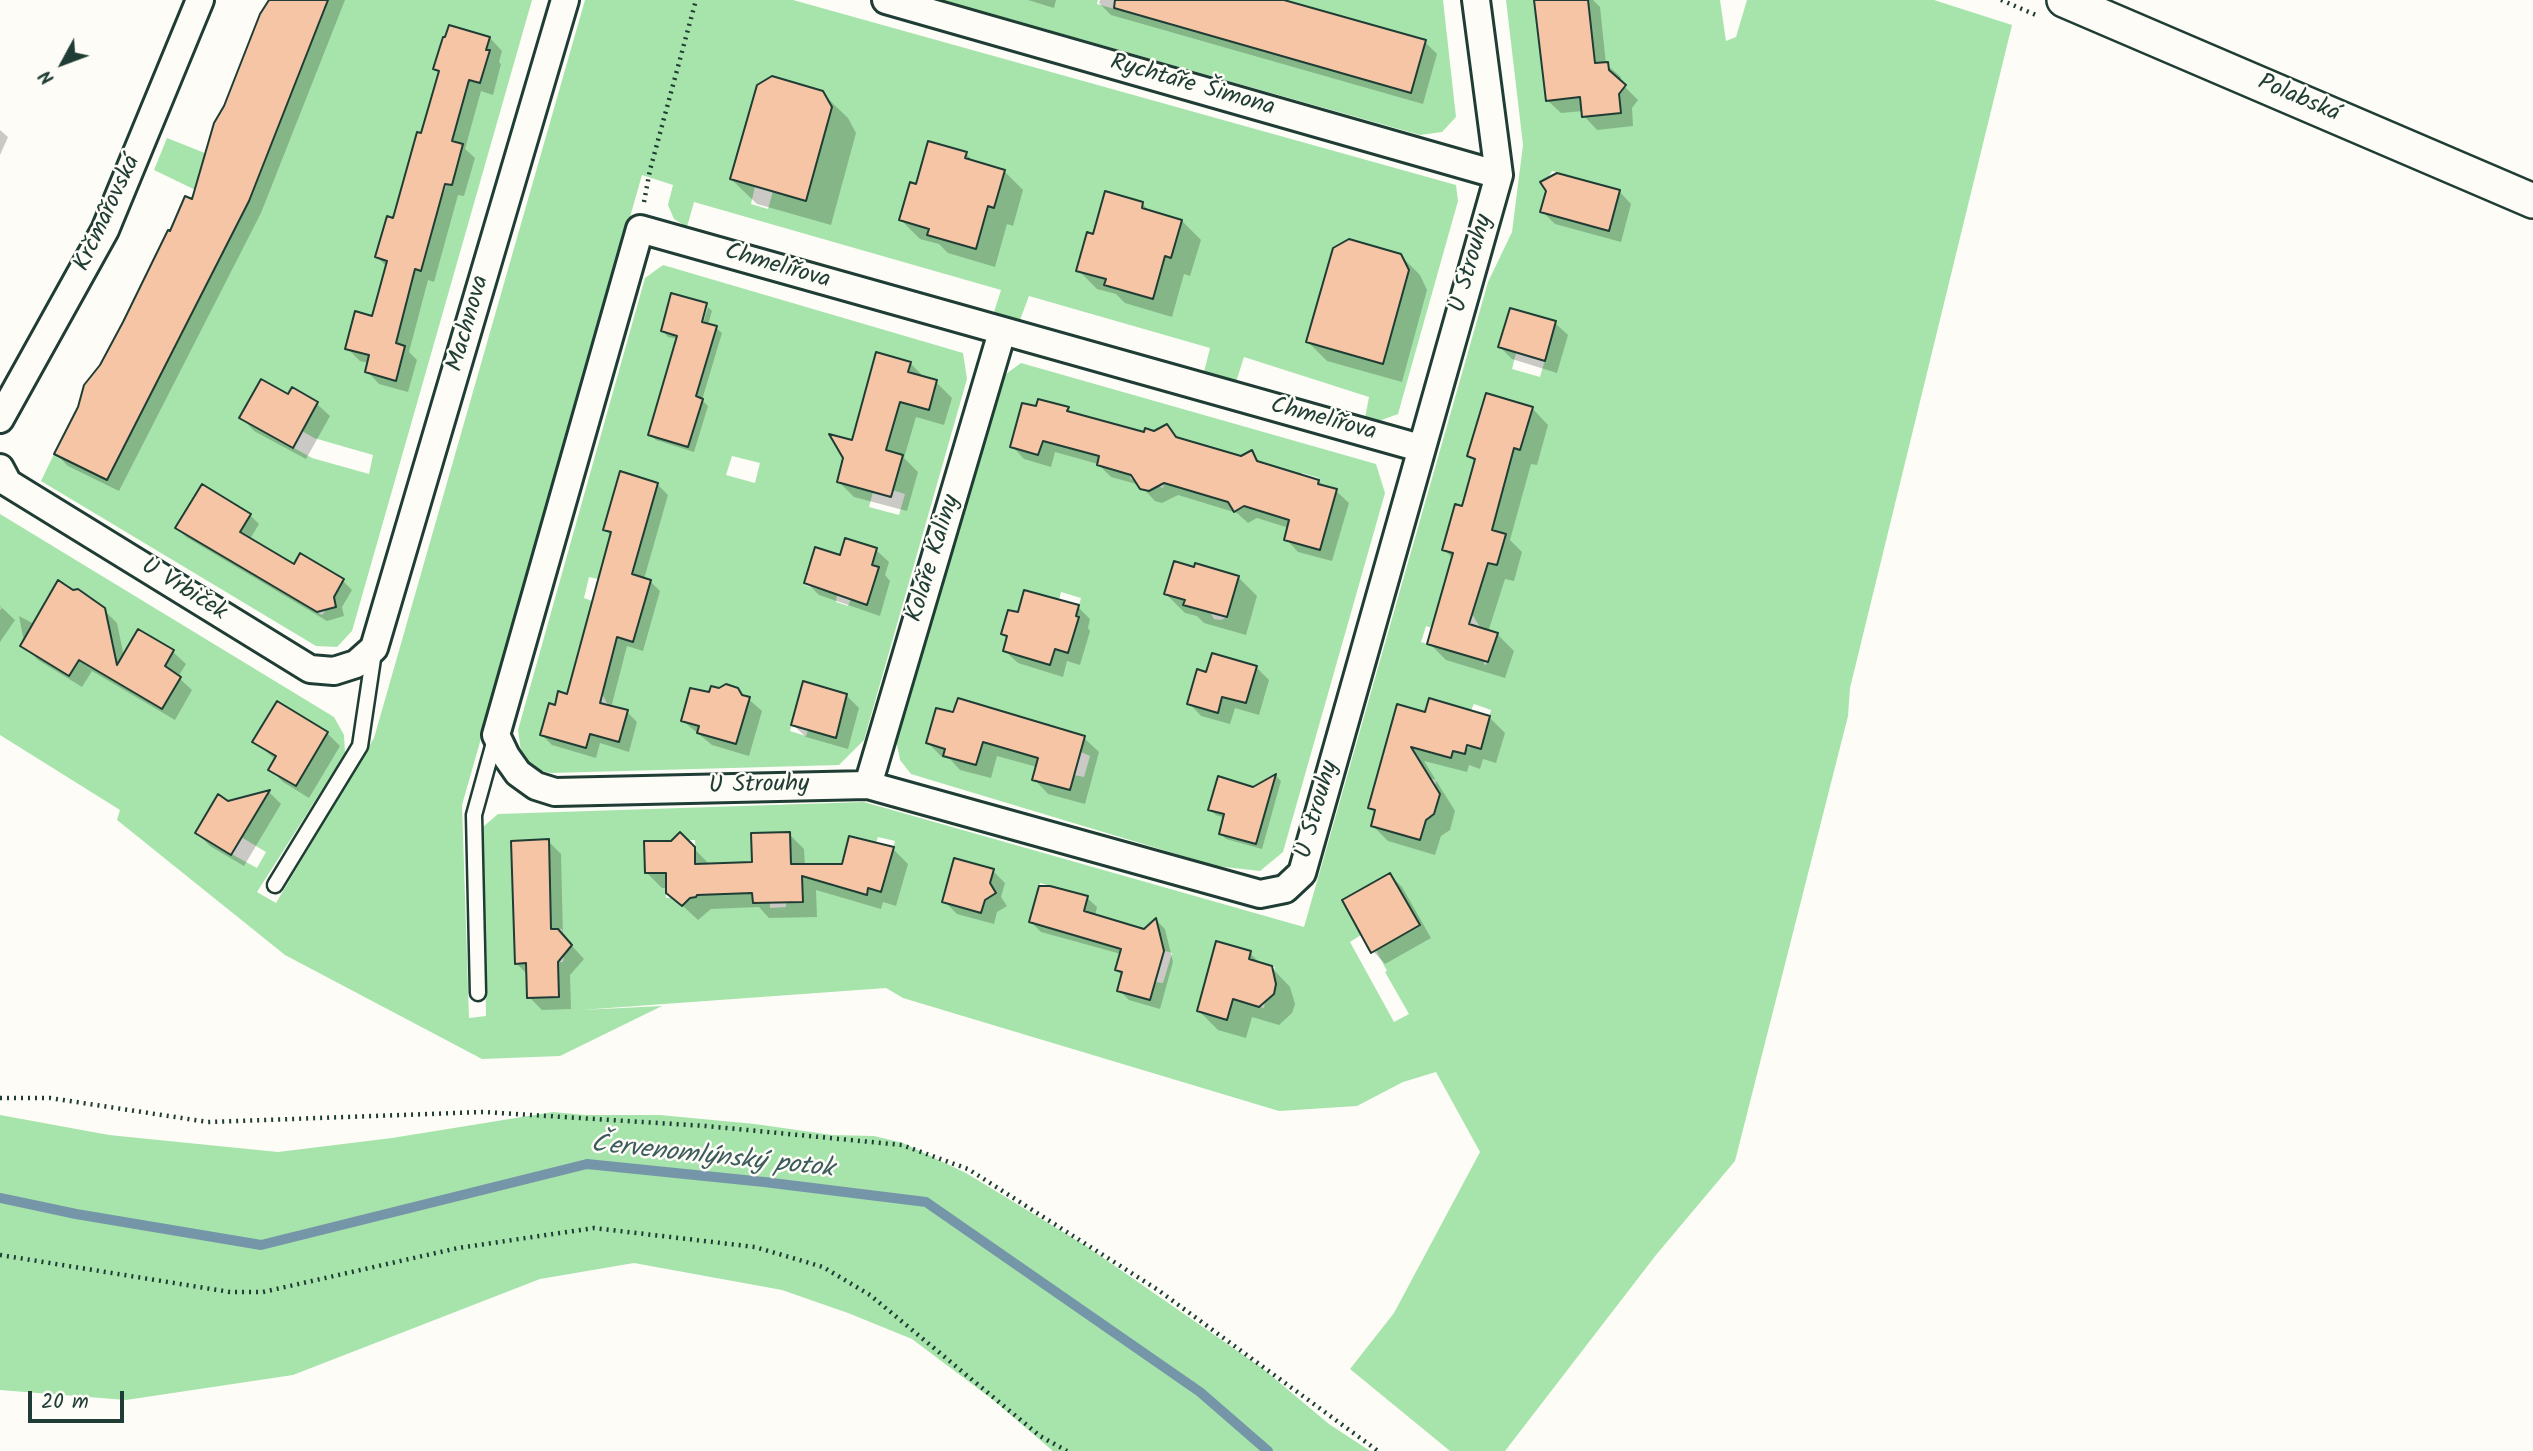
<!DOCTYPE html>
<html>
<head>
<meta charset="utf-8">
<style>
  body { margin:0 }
  #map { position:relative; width:2533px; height:1451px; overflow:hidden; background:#fdfcf7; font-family:Kalam,sans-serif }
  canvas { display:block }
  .north { position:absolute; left:28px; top:28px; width:70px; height:70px; -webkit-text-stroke:5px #fdfcf7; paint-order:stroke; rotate:229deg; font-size:19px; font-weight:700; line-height:28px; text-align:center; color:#1f3d34 }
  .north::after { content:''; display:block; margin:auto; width:24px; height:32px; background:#1f3d34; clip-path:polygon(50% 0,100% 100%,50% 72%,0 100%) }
  .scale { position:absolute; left:28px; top:1391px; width:96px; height:32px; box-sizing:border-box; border:4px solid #1f3d34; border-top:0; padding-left:9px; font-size:21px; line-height:24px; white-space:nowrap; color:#1f3d34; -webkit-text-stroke:5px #fdfcf7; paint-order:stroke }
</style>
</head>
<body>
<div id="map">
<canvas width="2533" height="1451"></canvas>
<div class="north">N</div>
<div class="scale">20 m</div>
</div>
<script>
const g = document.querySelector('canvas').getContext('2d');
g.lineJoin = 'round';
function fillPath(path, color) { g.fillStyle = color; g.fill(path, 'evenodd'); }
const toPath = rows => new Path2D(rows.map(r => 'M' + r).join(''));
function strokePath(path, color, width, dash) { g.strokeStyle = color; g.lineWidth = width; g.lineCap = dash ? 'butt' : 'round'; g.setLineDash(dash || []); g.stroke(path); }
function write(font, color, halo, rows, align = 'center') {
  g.font = font + ' Kalam,sans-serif'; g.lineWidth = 5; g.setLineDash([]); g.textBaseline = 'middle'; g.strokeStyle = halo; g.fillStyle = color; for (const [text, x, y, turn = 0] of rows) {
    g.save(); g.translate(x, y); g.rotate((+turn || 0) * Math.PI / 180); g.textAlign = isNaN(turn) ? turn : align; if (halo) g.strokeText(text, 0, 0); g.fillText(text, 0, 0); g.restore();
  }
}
const green = toPath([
  [328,0,532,0,352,631,337,647,316,646,41,481,54,454,107,480,243,213,154,170,167,138,260,175],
  [449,25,490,37,486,50,490,51,480,83,469,80,462,104,432,95,439,71,433,69,442,37,445,37],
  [417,132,463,144,442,197,414,190,406,172],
  [387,217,433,230,422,271,415,269,410,286,382,278,387,261,375,257],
  [356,311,401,324,396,343,405,346,396,381,365,372,369,355,345,348],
  [261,379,288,394,292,388,318,402,302,431,314,438,373,455,369,474,312,458,240,418],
  [202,484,251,514,225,557,175,528],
  [276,553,294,564,300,554,334,597,335,602,332,609,326,610,322,615,261,578],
  [585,0,793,0,1456,185,1458,201,1398,414,1379,421,1365,418,1369,397,1244,357,1236,382,1204,372,1210,348,1029,296,1020,320,994,312,1001,290,694,202,687,227,674,219,668,205,673,185,642,175,462,805,469,1018,486,1016,483,827,498,814,864,802,1304,927,1488,282,1512,232,1523,145,1506,0,1534,0,1538,30,1588,0,1720,0,1726,41,1736,37,1747,0,1934,0,2012,25,1850,688,1848,716,1735,1161,1656,1255,1505,1451,1450,1451,1350,1369,1394,1313,1480,1152,1436,1072,1403,1082,1357,1106,1279,1111,903,998,886,988,581,1010,662,1006,560,1056,482,1059,285,955,117,820,120,810,0,735,0,610,2,608,0,607,0,514,334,717,344,735,345,754,257,892,276,903,374,738],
  [1608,62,1610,77,1617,77,1622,82,1623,89,1619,94,1620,113,1582,117,1580,97,1546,101,1543,69],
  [772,76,823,91,832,107,806,200,773,191,768,209,751,204,755,186,730,179,757,85],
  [929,142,965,158,1005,170,995,207,988,206,976,249,927,235,929,229,899,220,910,182,916,184],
  [1552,171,1619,190,1620,190,1540,212,1546,191,1543,187],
  [1105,191,1143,202,1142,208,1182,220,1171,257,1165,256,1153,299,1104,284,1106,279,1087,232,1093,234],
  [1349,239,1401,254,1409,270,1382,364,1306,342,1333,248],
  [1510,308,1556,321,1540,377,1512,369,1516,353,1498,347],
  [1486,393,1532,407,1520,449,1514,448,1508,468,1467,456],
  [1466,491,1500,500,1492,530,1506,534,1497,565,1442,550,1455,504,1462,506],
  [62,583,73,590,78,589,91,597,93,601,65,674,23,648,22,642,56,584],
  [1443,589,1472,614,1480,627,1498,633,1486,665,1484,664,1484,661,1421,642,1426,626,1435,629,1434,618],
  [139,629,174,650,165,666,181,677,162,709,110,677],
  [1430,698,1471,710,1474,704,1491,710,1481,748,1472,746,1466,749,1464,754,1453,751,1451,757,1425,712],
  [277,701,328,732,296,786,269,770,276,756,253,742],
  [1381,765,1436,780,1435,787,1440,794,1434,814,1426,817,1420,840,1371,826,1375,810,1369,808],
  [218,795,228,801,235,799,242,803,241,837,266,852,257,868,195,834],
  [680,833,688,840,695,840,697,895,690,898,682,906,673,898,666,898,666,873,645,873,644,842,671,841],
  [751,833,791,864,802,865,802,902,786,903,786,907,770,908,770,903,753,903],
  [849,836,876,843,878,837,895,841,881,891,868,888,866,895,848,889,837,879],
  [549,839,550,895,513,896,511,841],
  [1390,873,1419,925,1376,950,1387,971,1385,972,1409,1014,1394,1022,1350,942,1361,935,1342,900],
  [1040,883,1088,896,1077,936,1030,922],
  [993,889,991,896,985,900,981,913,942,902],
  [1150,923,1158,925,1160,933,1155,948,1172,953,1163,983,1155,982,1150,1000,1122,972,1115,970,1128,924,1144,929],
  [562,929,563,935,569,941,569,949,564,956,563,962,515,963,514,930],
  [1216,941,1251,951,1249,959,1275,967,1273,974,1276,985,1274,993,1265,1001,1264,1008,1233,999,1227,1020,1197,1011],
  [942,0,1098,0,1097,4,1122,11,1177,0,1170,25,1218,38,1425,40,1284,0,1443,0,1456,117,1442,132,1420,135],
  [663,265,963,353,967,379,864,740,839,765,551,773,534,769,521,752,518,730,645,278],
  [671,294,702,322,716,326,677,336,661,331],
  [876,352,911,361,908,372,937,380,929,410,900,402],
  [683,392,703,399,688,447,648,435],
  [732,456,760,463,755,483,726,475],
  [899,456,902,461,899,469,894,472,889,489,905,494,899,515,869,507,873,492,837,482,843,458],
  [620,472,658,483,642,541,603,530],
  [846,538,877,548,872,565,879,567,867,604,851,599,848,606,836,602,837,595,804,585,815,548,840,555],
  [602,565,651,580,633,642,585,628,592,601,584,598,589,577,598,579],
  [576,664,602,694,607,703,628,711,619,742,590,734,586,748,540,735,549,703,555,705,558,692,567,694],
  [803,682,847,694,835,737,808,730,806,736,790,731],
  [726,684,738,688,742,695,750,697,736,744,698,733,699,726,681,721,691,688,709,692,711,686,719,688],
  [1021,363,1376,464,1385,493,1283,852,1260,871,1216,866,911,774,900,760,896,740,969,478,999,379],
  [1039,399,1068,407,1066,416,1043,441,1038,455,1010,447,1022,403,1036,406],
  [1109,423,1144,432,1145,428,1155,431,1163,426,1170,429,1174,436,1177,437,1163,488,1158,486,1149,491,1140,489,1136,480,1130,479,1131,475,1097,465],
  [1220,450,1259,462,1246,507,1238,509,1231,507,1228,502,1192,491,1199,464],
  [1302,473,1319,478,1318,484,1337,489,1320,549,1284,539],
  [1174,561,1194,567,1195,563,1239,576,1227,617,1221,620,1214,619,1210,612,1183,605,1185,600,1164,594],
  [1024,590,1059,600,1061,592,1081,598,1076,616,1079,617,1068,653,1055,649,1050,665,1003,651,1007,636,1008,610,1018,612],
  [1212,653,1257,666,1246,703,1222,697,1218,713,1187,704,1196,669,1206,672],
  [958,698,993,708,976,765,944,756,945,749,926,743,936,708,949,711,955,708],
  [1017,717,1036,723,1027,755,1008,750],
  [1048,726,1085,737,1081,752,1090,756,1084,777,1074,775,1070,790,1032,780,1038,758,1033,756],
  [1217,777,1253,787,1268,786,1271,793,1256,844,1219,834,1224,814,1208,810],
  [553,1112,585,1115,660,1115,755,1124,832,1135,874,1136,903,1143,966,1173,1086,1246,1262,1368,1329,1424,1370,1451,1053,1451,992,1399,912,1339,848,1313,782,1290,634,1263,540,1279,293,1375,126,1400,0,1390,0,1115,109,1135,278,1152,392,1138]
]);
const shadow = toPath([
  [271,0,345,0,261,213,119,491,68,466,56,454,101,366,193,202,226,107],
  [1028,0,1056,0,1054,8],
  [1100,0,1277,0,1425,42,1437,54,1423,104,1111,15,1099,3],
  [1537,0,1593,0,1600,7,1606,64,1621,77,1621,83,1638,100,1632,108,1633,126,1597,130,1584,116,1583,111,1561,113,1547,100],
  [490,38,502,51,499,62,501,64,493,95,481,91,465,149,475,158,464,196,458,195,434,282,428,280,409,352,417,360,408,392,379,384,367,371,369,363,360,361,347,348,374,318,387,267,377,257,394,220,422,135,440,74,435,69],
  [822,93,848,118,856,133,831,225,757,204,731,179],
  [0,130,8,137,0,155],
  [966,154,975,163,1004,171,1023,190,1013,226,1007,224,995,267,948,253,939,244,920,239,901,220,917,186],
  [1619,191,1631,204,1621,242,1555,224,1542,211],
  [1142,204,1152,213,1182,221,1201,240,1190,276,1184,274,1172,317,1125,303,1116,294,1097,289,1078,270,1094,236],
  [1400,255,1420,275,1427,290,1402,382,1327,361,1308,342],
  [706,305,698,330,701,331,708,307,712,311,708,325,716,328,722,333,702,400,708,406,694,452,656,440,650,435,678,339,668,337,663,331],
  [1555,323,1568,335,1557,373,1512,359,1500,347],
  [910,363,926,379,936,382,952,398,944,425,916,417,904,458,918,472,907,511,854,497,838,481,853,443],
  [293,390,317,404,330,416,306,459,254,431,242,418,289,396],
  [1532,408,1548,425,1537,465,1531,464,1510,540,1522,552,1514,581,1505,579,1488,632,1497,634,1514,651,1505,678,1446,660,1429,643,1453,559,1444,549,1463,508,1476,463,1469,456],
  [1068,409,1074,415,1145,434,1167,426,1181,440,1242,458,1251,453,1263,465,1318,481,1324,487,1336,491,1349,503,1332,561,1298,552,1286,539,1289,528,1257,518,1248,523,1237,513,1178,495,1162,503,1155,501,1140,485,1111,477,1098,464,1055,452,1051,467,1024,459,1012,446],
  [657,484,668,495,644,579,650,581,660,591,643,651,627,646,611,708,627,712,637,722,629,752,600,743,596,758,552,745,542,735,556,707,568,696,611,536,605,529],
  [250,515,259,524,250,539,294,566,343,581,352,590,342,607,344,616,327,621,186,537,177,528],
  [876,550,889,562,885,575,890,581,880,616,819,595,806,582,841,557],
  [1238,577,1257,596,1246,635,1204,623,1197,616,1185,613,1166,594],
  [0,606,15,620,0,642],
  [1078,607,1090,619,1088,628,1090,631,1080,665,1067,661,1063,677,1018,663,1005,651,1008,639,1003,634,1019,614],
  [103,609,117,623,124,657,139,631,173,652,186,664,178,677,192,690,175,720,92,671,82,687,38,660,25,647,19,616,34,624],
  [1256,667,1269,680,1259,715,1235,708,1230,724,1201,716,1189,703],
  [737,689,762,711,749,756,712,745,683,721],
  [846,695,859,708,848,749,806,737,793,725],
  [959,700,1084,738,1099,752,1085,804,1048,794,1034,779,1037,767,997,756,991,778,960,770,950,759,942,757,928,743,954,715],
  [277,703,327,733,340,746,309,798,283,782,270,769,276,760,255,742],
  [1427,714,1489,717,1505,733,1496,763,1483,759,1480,769,1469,765,1467,772,1424,761,1455,811,1450,830,1441,836,1435,855,1388,841,1373,826,1376,813,1370,807],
  [1276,776,1281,781,1262,849,1226,839,1220,833,1225,818,1216,815,1210,810],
  [269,792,281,804,244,866,210,846,197,833,228,803],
  [680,834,710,865,753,863,789,834,804,849,805,866,843,865,893,849,908,864,896,906,883,902,881,909,816,890,817,917,769,918,759,907,711,909,698,920,668,892,668,888,662,888,647,873],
  [548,841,561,854,563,936,584,959,570,975,571,1009,542,1010,529,997,528,975,516,963],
  [993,871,1005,883,1001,897,1007,906,997,912,994,924,957,914,944,901],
  [1390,875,1402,887,1431,938,1385,964,1373,951],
  [1041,885,1087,898,1097,907,1095,916,1144,931,1156,920,1165,929,1173,962,1160,1009,1129,1000,1119,990,1123,976,1116,970,1121,954,1041,932,1031,922],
  [1250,953,1262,965,1271,967,1290,987,1295,1004,1292,1013,1279,1025,1252,1017,1246,1038,1218,1030,1199,1011]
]);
const stream = toPath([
  [0,1198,76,1214,261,1245,587,1164,764,1182,926,1202,1200,1392,1268,1451]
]);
const building = toPath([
  [269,0,328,0,249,201,107,480,54,454,78,407,84,385,100,365,123,322,168,230,170,231,185,196,192,199,214,123,224,106,260,14,269,0],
  [1115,0,1284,0,1426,40,1411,93,1114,8,1115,0],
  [1534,0,1588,0,1595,63,1608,62,1609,70,1626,85,1619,94,1621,113,1582,117,1580,97,1546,101,1534,0],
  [449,25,490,37,486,50,490,50,480,83,469,80,452,141,463,144,452,185,445,184,421,271,415,269,396,343,405,346,396,381,365,372,369,355,345,349,355,311,372,316,387,261,375,257,387,216,393,218,417,132,421,133,439,71,433,69,443,37,445,37,449,25],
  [772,76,823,91,832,107,806,201,730,179,757,85,772,76],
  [928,141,967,152,965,158,1005,170,994,208,988,206,976,249,927,235,929,229,899,220,910,182,916,184,928,141],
  [1557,173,1620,190,1609,231,1540,212,1546,191,1540,182,1557,173],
  [1105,191,1143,202,1142,208,1182,220,1171,258,1165,256,1153,299,1104,285,1106,279,1076,271,1087,232,1093,234,1105,191],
  [1349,239,1401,254,1409,270,1383,364,1306,342,1333,248,1349,239],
  [671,293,707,303,702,322,717,326,696,396,703,399,688,447,648,435,677,336,661,331,671,293],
  [1510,308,1556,321,1545,361,1498,347,1510,308],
  [876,352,911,362,908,372,937,380,929,410,900,402,886,450,903,455,891,497,837,482,843,458,829,434,852,440,876,352],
  [261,379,288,394,292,387,318,402,293,448,239,418,261,379],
  [1486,393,1533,407,1520,450,1514,448,1492,530,1506,534,1497,565,1488,563,1469,624,1498,633,1488,662,1427,644,1453,553,1442,550,1455,504,1462,506,1475,459,1467,456,1486,393],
  [1038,399,1069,407,1067,411,1144,432,1145,428,1154,431,1167,424,1176,437,1241,456,1252,450,1257,461,1319,480,1318,484,1337,489,1320,550,1284,540,1289,520,1244,506,1234,512,1228,502,1164,483,1149,491,1140,489,1131,475,1097,465,1099,456,1043,441,1038,455,1010,447,1022,403,1036,406,1038,399],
  [620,471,658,483,632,574,651,580,633,642,617,637,600,703,628,710,619,742,590,734,586,748,540,735,549,703,555,705,558,691,567,694,611,532,603,530,620,471],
  [202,484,251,514,240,532,294,564,300,553,344,579,334,597,336,607,317,612,175,528,202,484],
  [845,538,877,548,872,565,879,567,867,605,804,583,815,547,840,555,845,538],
  [1174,561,1194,567,1195,563,1239,576,1227,617,1183,605,1185,600,1164,594,1174,561],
  [58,580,73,590,78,589,105,608,117,665,138,629,174,650,165,666,181,677,162,709,79,660,69,676,20,646,58,580],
  [1024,590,1079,605,1076,616,1079,617,1068,653,1055,649,1050,665,1003,651,1007,636,1001,634,1008,610,1018,612,1024,590],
  [1212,653,1257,666,1246,703,1222,697,1218,713,1187,704,1197,669,1206,672,1212,653],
  [803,681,847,694,836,738,791,725,803,681],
  [726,684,738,688,742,695,750,697,736,744,697,733,699,726,681,721,690,688,709,692,711,686,719,688,726,684],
  [958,698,1085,736,1070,790,1032,780,1038,758,983,742,976,765,943,756,945,749,926,743,936,708,953,712,958,698],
  [1429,698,1490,716,1481,749,1467,745,1465,754,1453,751,1451,758,1411,747,1440,794,1434,814,1426,820,1420,840,1371,826,1375,810,1368,808,1397,704,1425,712,1429,698],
  [277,701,328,732,296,786,268,770,276,756,252,742,277,701],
  [1276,774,1256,844,1219,834,1224,814,1208,810,1218,776,1253,787,1276,774],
  [270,790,231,855,195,833,218,794,228,801,270,790],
  [680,832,695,847,695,864,752,862,751,833,790,832,791,864,842,864,849,836,894,847,881,892,868,888,867,895,802,876,803,902,753,903,752,893,697,895,696,897,690,898,682,906,666,893,666,873,645,873,644,841,671,841,680,832],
  [549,839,551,929,558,929,572,945,558,962,559,997,527,998,526,963,515,964,511,841,549,839],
  [954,858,994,869,990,883,996,893,985,900,981,913,942,902,954,858],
  [1390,873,1420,925,1371,953,1342,900,1390,873],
  [1039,886,1050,886,1088,896,1084,911,1144,929,1156,918,1164,951,1150,1000,1117,991,1122,972,1115,970,1121,949,1029,922,1039,886],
  [1216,941,1251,951,1249,959,1272,966,1276,984,1274,994,1259,1007,1233,999,1227,1020,1197,1011,1216,941]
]);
const path = toPath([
  [2001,0,2036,15],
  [644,202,650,170,696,0],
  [0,1098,50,1098,208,1122,484,1112,706,1126,902,1145,968,1169,1158,1290,1378,1451],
  [0,1255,230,1292,263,1292,458,1248,594,1228,755,1247,823,1267,870,1295,1040,1436,1067,1451]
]);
const service = toPath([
  [275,885,360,746,374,652],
  [478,993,474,815,495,739]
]);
const minor = toPath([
  [886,0,1499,175],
  [0,419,105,230,200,0],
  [1420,448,640,229,496,735,506,756,518,773,536,786,555,792,868,785,1260,894,1285,889,1302,873,1499,175,1476,0],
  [0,468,8,483,310,669,334,671,356,664,374,648,565,0],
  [868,785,1002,332]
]);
const tertiary = toPath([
  [2064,0,2533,201]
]);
const streetNames = [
  ["Rychtáře Šimona",1192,87,16],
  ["Polabská",2298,100,23],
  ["Krčmářovská",109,214,-65],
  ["U Strouhy",1473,264,-74],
  ["Chmelířova",777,268,16],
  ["Machnova",470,324,-74],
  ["Chmelířova",1323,421,15],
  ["Koláře Kaliny",935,559,-73],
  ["U Vrbiček",183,591,32],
  ["U Strouhy",759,787,-1],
  ["U Strouhy",1319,810,-74]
];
const waterNames = [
  ["Červenomlýnský potok",712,1159,6]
];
fillPath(green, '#a7e4ab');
fillPath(shadow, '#0003');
strokePath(stream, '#7596a9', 10);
fillPath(building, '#f5c5a5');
strokePath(building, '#1f3d34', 2);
strokePath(service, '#1f3d34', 19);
strokePath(minor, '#1f3d34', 32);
strokePath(tertiary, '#1f3d34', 38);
strokePath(path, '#1f3d34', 4.5, [2, 5]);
strokePath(service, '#fdfcf7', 14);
strokePath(minor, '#fdfcf7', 26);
strokePath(tertiary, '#fdfcf7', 33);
write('24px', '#1f3d34', '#fdfcf7', streetNames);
write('italic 26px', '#3c5b5b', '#fdfcf7', waterNames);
</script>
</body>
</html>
